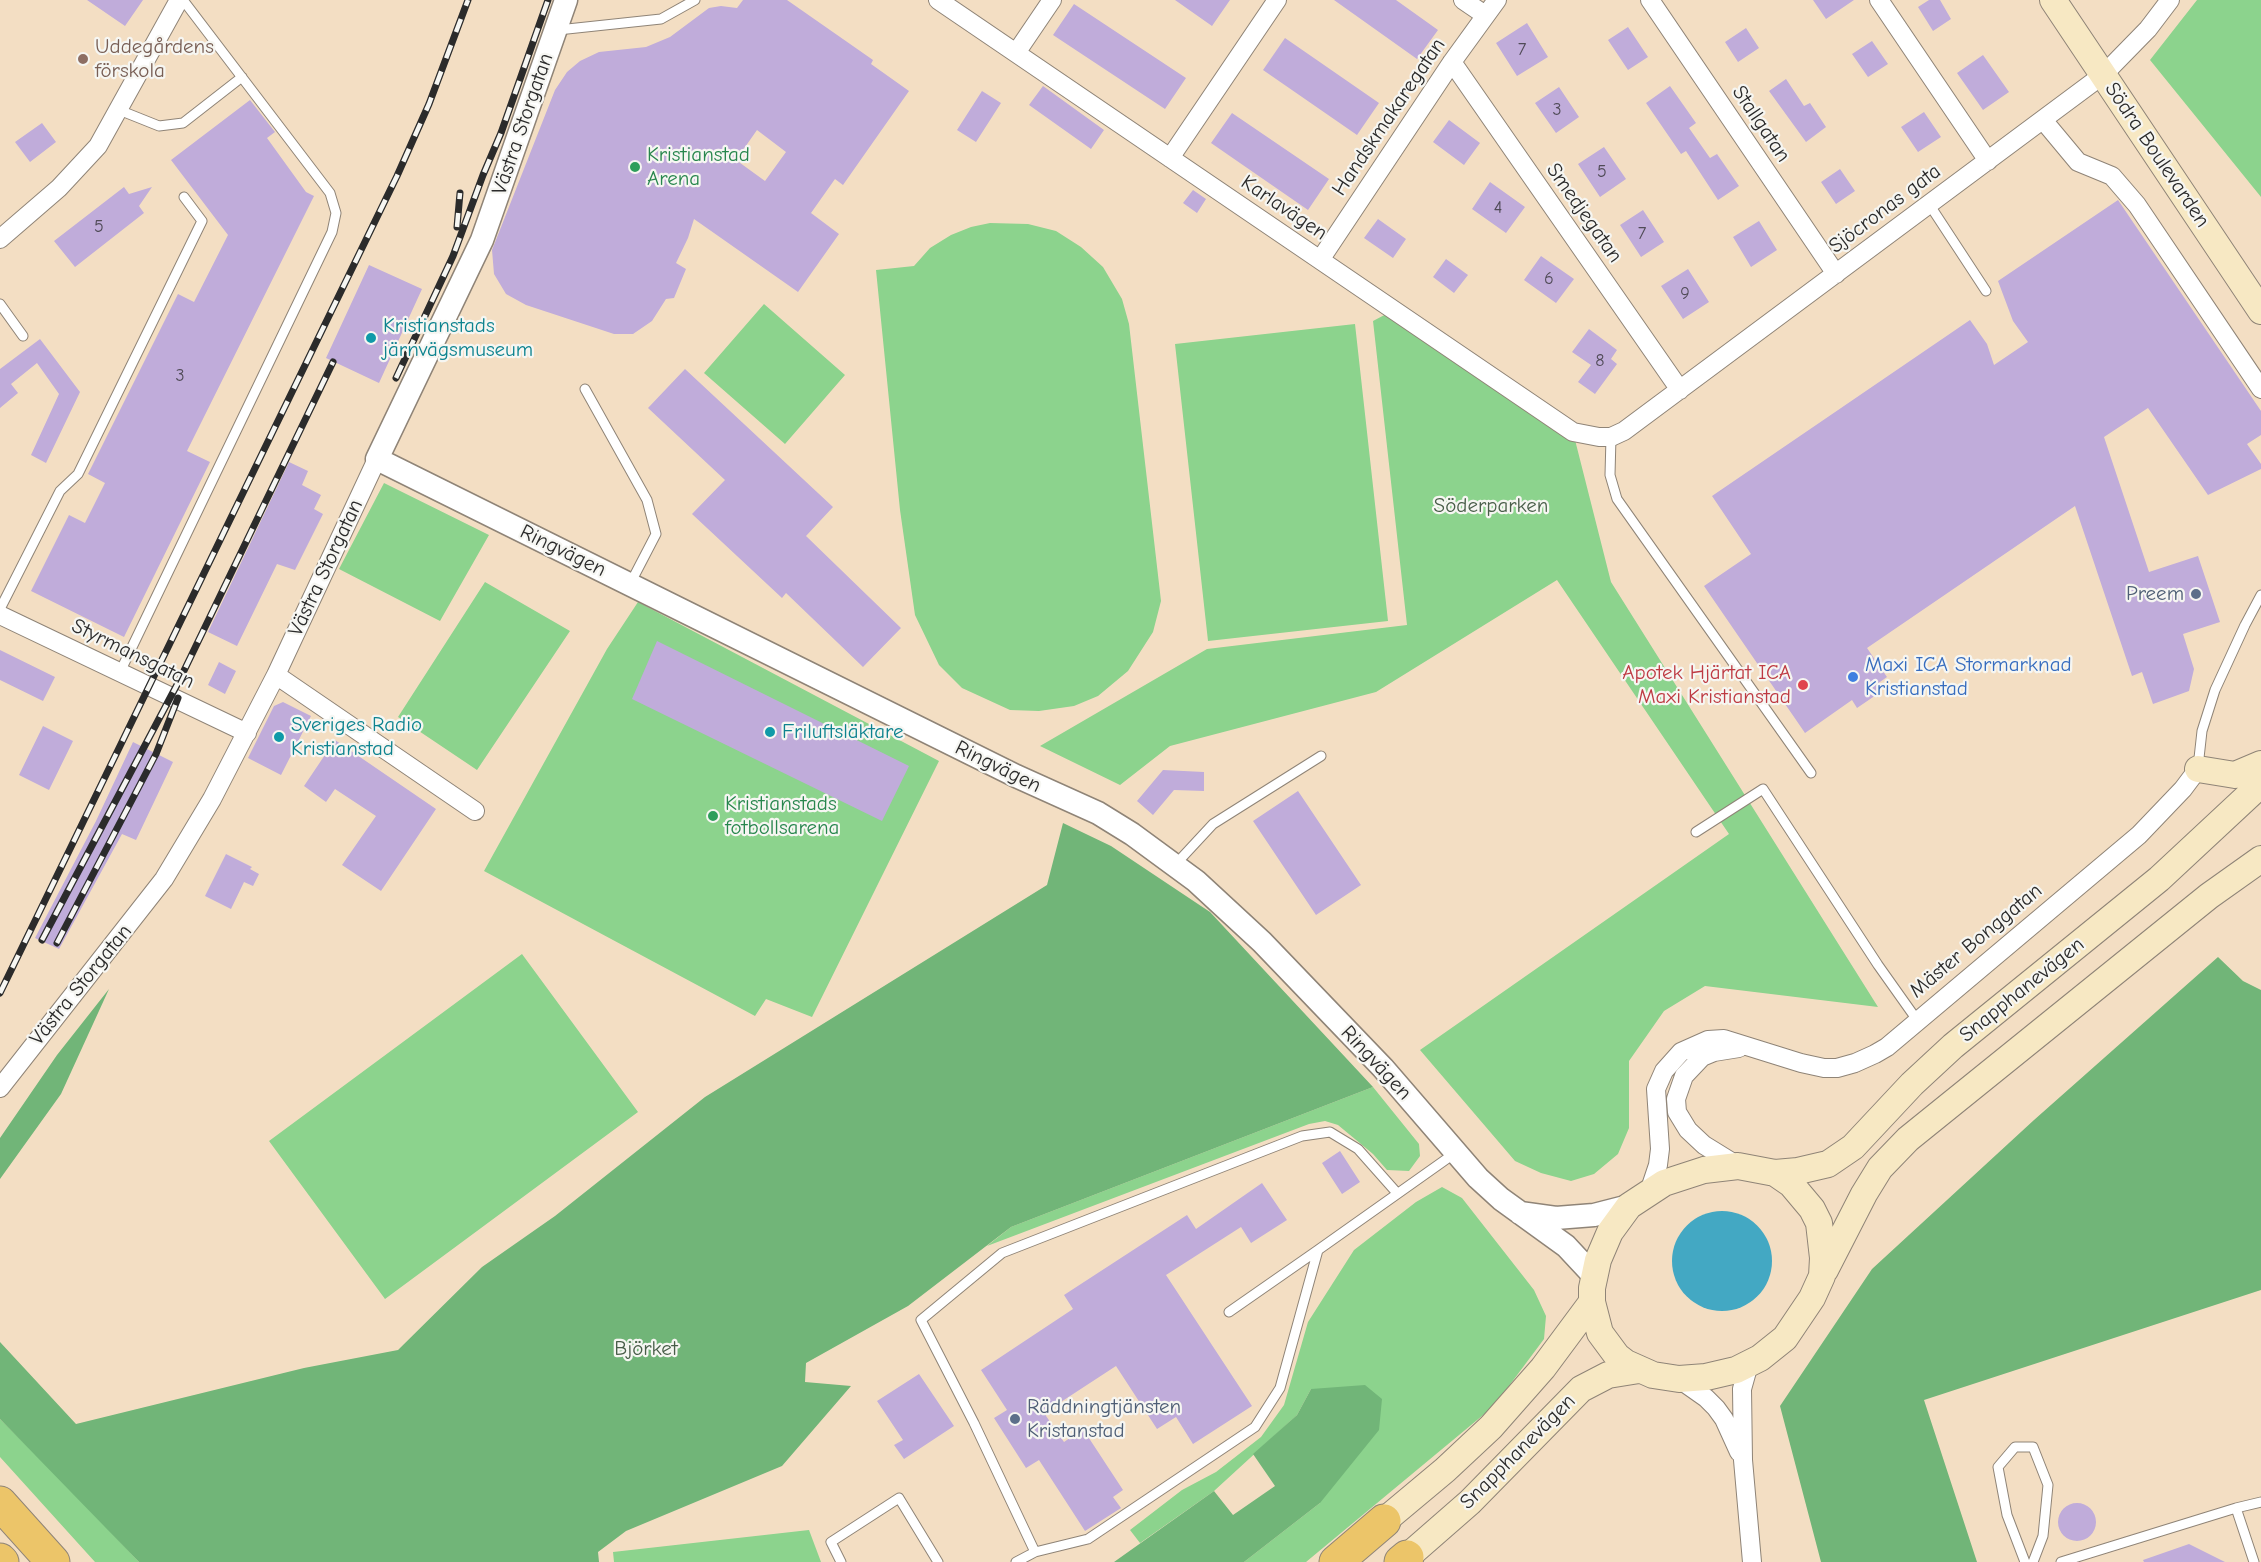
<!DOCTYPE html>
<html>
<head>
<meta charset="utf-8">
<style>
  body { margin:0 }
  canvas { display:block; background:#f3dec3 }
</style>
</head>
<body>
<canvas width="2261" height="1562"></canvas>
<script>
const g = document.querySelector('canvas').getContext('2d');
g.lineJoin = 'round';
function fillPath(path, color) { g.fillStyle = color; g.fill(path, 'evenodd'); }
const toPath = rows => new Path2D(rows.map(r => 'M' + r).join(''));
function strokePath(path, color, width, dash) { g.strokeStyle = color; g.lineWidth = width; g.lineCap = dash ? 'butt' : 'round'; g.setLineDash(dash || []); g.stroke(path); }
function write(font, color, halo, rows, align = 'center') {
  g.font = font + ' "Comic Neue",sans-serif'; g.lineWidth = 4.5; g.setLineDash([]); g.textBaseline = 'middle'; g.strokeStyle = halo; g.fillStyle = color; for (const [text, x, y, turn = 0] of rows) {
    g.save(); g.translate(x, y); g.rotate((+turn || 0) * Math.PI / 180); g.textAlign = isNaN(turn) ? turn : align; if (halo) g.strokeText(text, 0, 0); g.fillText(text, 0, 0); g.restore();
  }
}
const green = toPath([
  [2197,0,2261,0,2261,197,2150,60],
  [990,223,1028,224,1056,231,1081,247,1103,267,1122,299,1129,324,1161,601,1153,632,1128,671,1098,696,1074,706,1039,711,1010,710,962,688,939,665,915,615,900,510,876,270,914,266,930,248,951,235,971,227],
  [764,304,845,375,785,444,704,373],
  [1394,310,1573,432,1611,582,1878,1007,1705,986,1664,1011,1629,1061,1629,1128,1618,1154,1594,1174,1571,1181,1541,1173,1515,1161,1420,1050,1729,834,1557,580,1376,692,1170,746,1120,785,1040,746,1207,649,1407,625,1373,321],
  [1355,324,1388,621,1208,641,1175,344],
  [384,483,489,535,440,621,339,569],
  [485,582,570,631,477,770,398,717],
  [638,602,939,761,812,1017,766,999,755,1016,484,871,607,649],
  [522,954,638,1112,385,1299,269,1141],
  [1373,1087,1419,1144,1420,1156,1409,1171,1387,1170,1373,1154,1338,1125,1325,1121,1309,1124,987,1246,1011,1227],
  [1442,1187,1462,1198,1534,1290,1546,1316,1544,1339,1494,1406,1306,1562,1244,1562,1320,1503,1311,1389,1297,1415,1214,1491,1140,1543,1130,1530,1182,1490,1216,1472,1261,1437,1284,1405,1308,1322,1354,1250,1416,1202],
  [0,1419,72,1491,139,1562,95,1562,0,1457],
  [809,1530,821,1562,614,1562,613,1552]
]);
const forest = toPath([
  [1063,823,1111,846,1210,912,1373,1087,1011,1227,908,1306,806,1363,805,1382,851,1386,782,1466,626,1531,598,1552,599,1562,139,1562,0,1419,0,1342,76,1424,304,1368,398,1350,482,1267,555,1216,705,1097,1047,885],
  [2218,957,2243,981,2261,990,2261,1290,1924,1400,1977,1562,1821,1562,1780,1406,1872,1269,2034,1120],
  [109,989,61,1094,0,1179,0,1138,57,1055],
  [1365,1385,1382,1399,1379,1430,1320,1503,1244,1562,1114,1562,1214,1491,1233,1515,1275,1486,1253,1454,1297,1415,1311,1389]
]);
const water = toPath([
  '1672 1261a50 50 0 1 1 100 0a50 50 0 1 1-100 0Z'
]);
const building = toPath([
  [87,0,143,0,125,26],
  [743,0,787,0,873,60,871,64,909,91,843,185,835,179,811,213,839,234,798,292,694,219,688,238,676,263,686,269,674,298,666,299,652,321,633,334,614,334,526,305,506,294,494,274,492,250,555,90,567,72,580,61,599,52,646,47,670,37,709,8,721,6,737,8],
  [757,130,786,152,765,181,736,160],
  [1175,0,1230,0,1212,26],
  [1334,0,1396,0,1438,30,1417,59],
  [1813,0,1854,0,1826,19],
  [1929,0,1940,0,1951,19,1933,31,1918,7],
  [1074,4,1186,78,1165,109,1053,35],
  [1527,23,1548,57,1517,76,1496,43],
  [1628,27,1648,57,1628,70,1608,40],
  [1746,28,1759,48,1738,62,1725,42],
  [1285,38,1379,103,1357,135,1263,70],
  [1872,41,1888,64,1868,77,1852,54],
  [1983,55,2009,92,1983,110,1957,73],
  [1786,79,1804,106,1810,103,1826,127,1806,142,1769,91],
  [1043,86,1104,130,1091,149,1029,105],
  [1670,86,1696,123,1689,128,1710,158,1717,154,1739,186,1718,200,1686,151,1681,154,1646,103],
  [1559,87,1579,117,1556,133,1535,103],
  [982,91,1001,103,976,142,957,130],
  [250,100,275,132,267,138,306,192,314,196,187,451,210,462,124,637,31,591,69,515,85,523,105,483,88,474,178,294,194,302,228,235,171,160],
  [1924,112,1941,137,1918,152,1901,127],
  [1232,113,1329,179,1308,210,1211,143],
  [1449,120,1480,143,1464,165,1433,142],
  [42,123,56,142,30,162,15,142],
  [1604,147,1626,179,1600,197,1578,164],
  [1840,169,1855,191,1836,204,1821,182],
  [1490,182,1525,207,1506,233,1472,209],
  [124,187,129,194,152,187,139,206,144,213,75,267,54,241],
  [1193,190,1206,199,1197,213,1183,203],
  [2118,200,2261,411,2261,435,2247,444,2261,464,2261,469,2208,495,2148,408,2104,437,2149,572,2198,556,2220,622,2183,634,2194,669,2189,691,2153,704,2142,672,2132,676,2075,506,1867,648,1887,677,1877,684,1882,691,1857,708,1852,700,1805,733,1704,586,1751,554,1712,496,1970,320,1987,344,1994,365,2028,342,2013,321,1998,281],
  [1643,210,1664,242,1641,257,1620,225],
  [1378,219,1406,239,1393,258,1364,238],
  [1759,221,1777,250,1751,267,1733,237],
  [1541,256,1574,279,1556,303,1524,280],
  [1446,259,1468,275,1454,293,1433,277],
  [369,265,422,289,379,383,326,358],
  [1688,269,1709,302,1683,319,1661,286],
  [1589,329,1617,350,1611,359,1617,364,1595,394,1578,382,1591,365,1572,352],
  [40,339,80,392,46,463,31,455,59,394,37,363,11,384,18,393,0,408,0,369],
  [685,369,833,507,806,536,901,628,863,667,786,593,782,598,692,514,725,480,648,408],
  [289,462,308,471,302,485,321,495,314,509,323,514,295,570,277,564,237,646,208,632],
  [657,641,909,766,882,821,632,699],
  [0,650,55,677,43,701,0,680],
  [219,662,236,671,225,694,208,685],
  [283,702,311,716,281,775,248,758,274,706],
  [43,726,73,741,49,790,19,775],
  [335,740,436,809,381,891,342,865,376,816,335,789,326,802,304,786],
  [133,742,173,762,136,840,122,834,59,949,35,938,96,821],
  [1163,770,1204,772,1204,791,1174,790,1153,815,1137,801],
  [1298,791,1361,885,1316,915,1253,821],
  [226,854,252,867,250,869,259,874,253,886,244,882,231,909,205,896],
  [1340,1151,1360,1182,1342,1194,1322,1163],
  [1262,1183,1287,1220,1251,1243,1241,1227,1166,1275,1252,1406,1193,1444,1176,1417,1157,1429,1116,1366,1044,1413,1064,1442,1083,1429,1123,1490,1113,1497,1121,1508,1085,1531,1039,1460,1026,1468,994,1418,1007,1410,981,1370,1073,1309,1064,1295,1187,1215,1196,1229],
  [919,1374,954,1426,904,1459,894,1445,903,1440,877,1401],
  '2058 1522a19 19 0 1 1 38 0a19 19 0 1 1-38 0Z',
  [2189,1544,2225,1562,2144,1562,2143,1560]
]);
const service = toPath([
  [558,30,661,19,695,0],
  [119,110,159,126,183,123,242,77],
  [1929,204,1986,291],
  [0,304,23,336],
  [585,389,647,500,656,534,630,584],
  [1611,437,1610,475,1617,499,1811,773],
  [0,609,60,491,78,474,202,221,184,197],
  [120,672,332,232,336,213,330,193,183,0],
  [2198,767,2202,731,2215,690,2245,625,2261,595],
  [1696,832,1763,789,1878,965,1917,1020],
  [1174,866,1213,824,1321,756],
  [1397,1193,1358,1149,1330,1132,1302,1136,1002,1253,921,1320,974,1423,1035,1552,1088,1539,1255,1427,1280,1388,1318,1250,1455,1153],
  [1229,1312,1318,1250],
  [841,1562,831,1542,899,1498,938,1562],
  [1016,1562,1035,1552],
  [2025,1562,2007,1515,1998,1467,2015,1447,2033,1447,2048,1485,2043,1536,2033,1562],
  [2061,1562,2236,1508],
  [2254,1562,2236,1508,2261,1502]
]);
const minor = toPath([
  [938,0,1573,432,1599,437,1611,437,1624,431,2104,74,2148,29,2170,0],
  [1463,0,1485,15],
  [1650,0,1836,274],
  [1879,0,1988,161],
  [1016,53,1052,0],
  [1452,62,1680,390],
  [2043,120,2078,162,2112,176,2137,205,2261,389],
  [1170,158,1277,0],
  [0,239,59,188,98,146,179,0],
  [1320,260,1452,62,1497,0],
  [0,615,247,733],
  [276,675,475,811],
  [0,1088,164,879,212,799,276,675,377,459],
  [1738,1166,1704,1145,1688,1130,1677,1112,1676,1099,1684,1076,1702,1057,1714,1052,1739,1048],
  [1649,1192,1658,1165,1660,1149,1656,1089,1664,1071,1681,1052,1708,1040,1724,1039,1801,1063,1824,1068,1837,1068,1855,1063,1875,1054,1887,1047,2139,835,2183,789,2198,769],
  [1749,1364,1742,1389,1743,1460,1752,1562],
  [1679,1379,1706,1398,1716,1408,1724,1419,1739,1452]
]);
const tertiary = toPath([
  [566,0,482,240,377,459,1016,776,1098,813,1132,834,1196,881,1262,942,1383,1068,1478,1178,1501,1199,1566,1246,1594,1276],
  [1520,1213,1556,1218,1594,1215,1629,1206]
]);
const secondary = toPath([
  [2053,0,2261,311],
  [2198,769,2235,775,2261,764],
  [1738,1166,1775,1173,1791,1184,1812,1209,1819,1223,1823,1258,1822,1276,1812,1298,1785,1338,1760,1358,1736,1370,1706,1377,1679,1379,1653,1375,1626,1363,1617,1356,1600,1333,1592,1302,1592,1288,1598,1260,1610,1232,1629,1206,1664,1183,1704,1170,1738,1166],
  [1775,1173,1798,1171,1828,1164,1853,1147,1912,1084,1953,1046,2159,879,2261,784],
  [1825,1270,1864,1194,1880,1168,1908,1139,2209,896,2261,859],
  [1384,1521,1445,1470,1491,1427,1543,1368,1592,1302],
  [1407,1557,1470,1502,1581,1389,1608,1375,1639,1370]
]);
const motorway = toPath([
  [0,1503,53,1562],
  [0,1560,2,1562],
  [1336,1562,1384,1521],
  [1401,1562,1407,1557]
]);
const rail = toPath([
  [457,227,460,193],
  [396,378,453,256,483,175,501,133,548,0],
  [42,940,179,681,333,362],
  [57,943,156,754,178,698],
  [0,993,397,176,429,104,468,0]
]);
const markers = [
  [83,59,6,"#8d6e63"],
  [635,167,6,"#2e9e5b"],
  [371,338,6,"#0f9aa8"],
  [2196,594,6,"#5c6f8a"],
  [1853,677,6,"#3f7fe0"],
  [1803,685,6,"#e0444e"],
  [770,732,6,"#0f9aa8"],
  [279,737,6,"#0f9aa8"],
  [713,816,6,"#2e9e5b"],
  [1015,1419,6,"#5c6f8a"]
];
const numberNames = [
  ["7",1522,50],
  ["3",1557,110],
  ["5",1602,172],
  ["4",1498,208],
  ["5",99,227],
  ["7",1642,234],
  ["6",1549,279],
  ["9",1685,294],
  ["8",1600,361],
  ["3",180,376]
];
const educationNames = [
  ["Uddegårdens",95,47],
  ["förskola",95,71]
];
const streetNames = [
  ["Handskmakaregatan",1389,117,-56],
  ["Västra Storgatan",523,124,-71],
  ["Stallgatan",1761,124,56],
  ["Södra Boulevarden",2157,155,56],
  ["Karlavägen",1284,208,34],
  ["Sjöcronas gata",1885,209,-37],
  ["Smedjegatan",1584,213,55],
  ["Ringvägen",563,551,26],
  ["Västra Storgatan",326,568,-65],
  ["Styrmansgatan",133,654,26],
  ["Ringvägen",998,767,26],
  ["Mäster Bonggatan",1976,941,-40],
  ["Västra Storgatan",81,985,-51],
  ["Snapphanevägen",2022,990,-39],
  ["Ringvägen",1376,1063,47],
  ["Snapphanevägen",1518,1452,-45]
];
const leisureNames = [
  ["Kristianstad",647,155],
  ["Arena",647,179],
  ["Kristianstads",725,804],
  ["fotbollsarena",725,828]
];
const cultureNames = [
  ["Kristianstads",383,326],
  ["järnvägsmuseum",383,350],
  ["Sveriges Radio",291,725],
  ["Kristianstad",291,749],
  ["Friluftsläktare",782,732]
];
const parkNames = [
  ["Söderparken",1491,506],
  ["Björket",646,1349]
];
const serviceNames = [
  ["Preem",2184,594],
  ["Räddningtjänsten",1027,1407,"left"],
  ["Kristanstad",1027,1431,"left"]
];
const shopNames = [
  ["Maxi ICA Stormarknad",1865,665],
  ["Kristianstad",1865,689]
];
const healthNames = [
  ["Apotek Hjärtat ICA",1791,673],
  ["Maxi Kristianstad",1791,697]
];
fillPath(green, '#8cd38d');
fillPath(forest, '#71b578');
fillPath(water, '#43a8c3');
fillPath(building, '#c0acda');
strokePath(service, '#8f8477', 11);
strokePath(minor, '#8f8477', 20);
strokePath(tertiary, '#8f8477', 25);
strokePath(secondary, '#8f8477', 28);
strokePath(motorway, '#8f8477', 35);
strokePath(service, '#fff', 9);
strokePath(minor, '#fff', 18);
strokePath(tertiary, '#fff', 22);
strokePath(secondary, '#f7e8c3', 26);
strokePath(motorway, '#ecc569', 33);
strokePath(rail, '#2b2b2b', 7);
strokePath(rail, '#f6f6f2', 4.5, [14]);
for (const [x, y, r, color] of markers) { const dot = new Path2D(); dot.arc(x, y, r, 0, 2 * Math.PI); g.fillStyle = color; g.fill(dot); strokePath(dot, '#f6f6f2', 2); }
write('18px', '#504b57', null, numberNames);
write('21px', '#785e54', '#f6f6f2', educationNames, 'left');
write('21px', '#2b2b2b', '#f6f6f2', streetNames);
write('21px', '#27864d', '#f6f6f2', leisureNames, 'left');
write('21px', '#0d838f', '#f6f6f2', cultureNames, 'left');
write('21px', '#485d48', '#f6f6f2', parkNames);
write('21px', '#4e5e75', '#f6f6f2', serviceNames, 'right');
write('21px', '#366cbe', '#f6f6f2', shopNames, 'left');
write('21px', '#be3a42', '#f6f6f2', healthNames, 'right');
</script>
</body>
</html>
